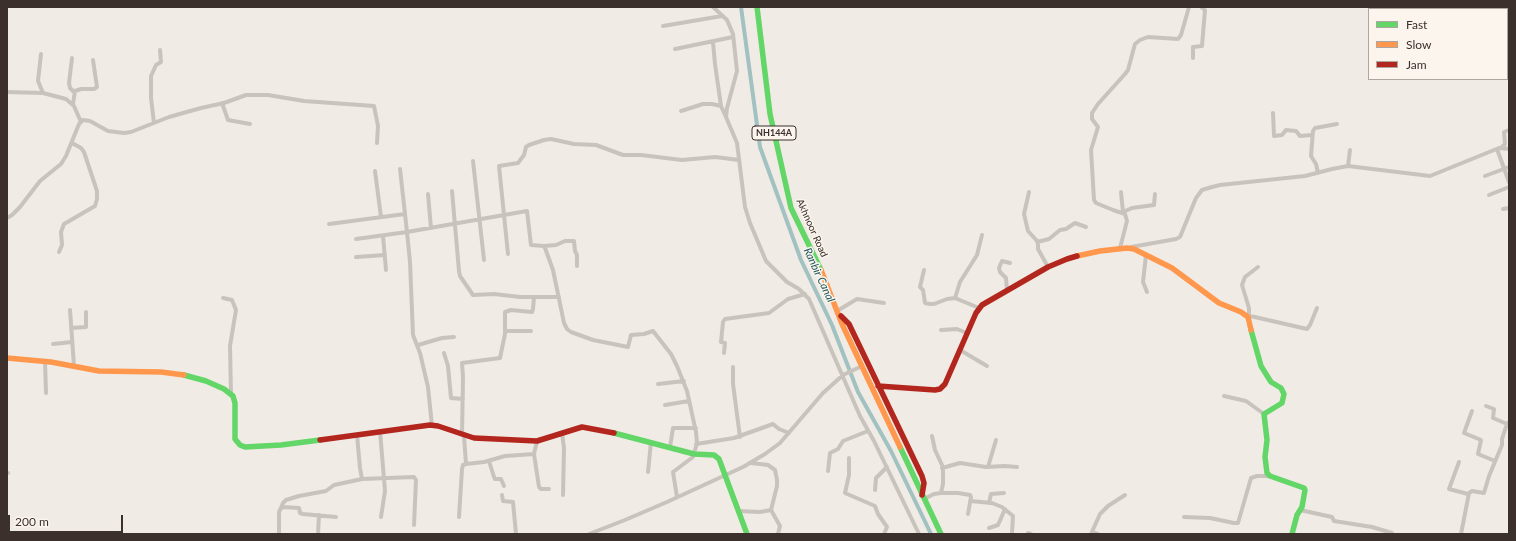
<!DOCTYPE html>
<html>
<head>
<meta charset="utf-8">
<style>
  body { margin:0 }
  #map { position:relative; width:1516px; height:541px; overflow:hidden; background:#f0ebe5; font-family:Lato,sans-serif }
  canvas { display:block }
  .frame { position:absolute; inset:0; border:8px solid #3b302b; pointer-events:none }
  .legend { position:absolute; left:1368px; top:8px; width:140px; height:72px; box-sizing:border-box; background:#fbf5ee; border:1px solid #aea6a0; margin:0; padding:5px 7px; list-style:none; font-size:12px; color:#3b302b }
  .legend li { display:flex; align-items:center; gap:8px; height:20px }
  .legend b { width:20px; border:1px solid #aea6a0 }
  .scale { position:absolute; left:8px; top:515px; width:115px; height:18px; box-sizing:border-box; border:2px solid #3b302b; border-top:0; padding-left:5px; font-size:12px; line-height:14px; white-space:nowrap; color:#3b302b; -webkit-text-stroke:3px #fbf5ee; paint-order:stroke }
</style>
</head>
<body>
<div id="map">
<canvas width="1516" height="541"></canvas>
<div class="frame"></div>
<ul class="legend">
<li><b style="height:5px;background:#63d668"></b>Fast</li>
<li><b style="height:5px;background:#ff974d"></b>Slow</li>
<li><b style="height:5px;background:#b3261e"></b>Jam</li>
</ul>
<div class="scale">200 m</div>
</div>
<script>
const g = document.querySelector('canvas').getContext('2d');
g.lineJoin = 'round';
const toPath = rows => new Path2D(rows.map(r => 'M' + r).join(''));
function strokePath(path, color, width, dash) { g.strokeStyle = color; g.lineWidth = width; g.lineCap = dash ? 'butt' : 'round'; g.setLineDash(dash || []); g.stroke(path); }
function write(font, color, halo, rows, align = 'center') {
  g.font = font + ' Lato,sans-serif'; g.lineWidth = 3; g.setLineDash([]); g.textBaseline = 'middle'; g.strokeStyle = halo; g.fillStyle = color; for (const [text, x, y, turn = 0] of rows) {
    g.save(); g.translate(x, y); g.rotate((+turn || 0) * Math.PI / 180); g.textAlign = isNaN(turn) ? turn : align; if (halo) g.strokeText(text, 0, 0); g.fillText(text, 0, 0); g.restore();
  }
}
const canal = toPath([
  [741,7,760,147,801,260,832,325,858,392,891,451,931,534]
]);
const street = toPath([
  [713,7,727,20,733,34,737,71,727,108,726,117,737,143,745,207,750,223,766,261,787,282,799,289,809,299,860,416,874,441,919,534],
  [663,26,722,16],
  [713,42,715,64,721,106,726,117],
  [675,49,733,37],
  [41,54,38,81,43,93],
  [72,58,69,83,70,88,74,92],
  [1193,58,1193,47,1202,46,1205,10,1201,7],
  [7,92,43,93,66,99,74,106,81,122],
  [222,103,228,120,250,124],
  [73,104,75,91,81,89,94,89,97,87,93,60],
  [681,111,703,104,712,104,721,106],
  [1273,113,1274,136,1282,135,1286,130,1296,131,1300,136,1312,135],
  [154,123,151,98,151,76,156,65,161,62,160,50],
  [1501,148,1505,144,1504,132,1509,130],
  [1497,149,1509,182],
  [473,161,484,260],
  [1348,166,1350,150],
  [375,171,381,217],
  [1318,173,1316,164,1311,156,1313,131,1315,128,1337,124],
  [1485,176,1509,167],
  [452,191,459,271,460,276,473,295,494,294,520,297,559,297],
  [1029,192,1024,214,1028,231,1038,242,1038,249,1048,267],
  [1121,192,1123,212],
  [428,194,431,228],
  [1489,195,1509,187],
  [1503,209,1509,208],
  [1123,212,1132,208,1154,205,1155,194],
  [7,218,12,215,20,207,40,181,61,164,66,156,79,124,83,120,90,121,108,131,124,133,131,132,169,117,201,108,224,103,246,95,268,95,304,101,374,106,378,126,377,143],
  [329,224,405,214],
  [383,236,386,270],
  [356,239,407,232,400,169],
  [1037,242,1049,239,1060,230,1066,229,1075,223,1086,227],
  [544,246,556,245,565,241,574,241,575,251,577,255,577,266],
  [1131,247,1176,239,1180,237,1196,198,1202,190,1212,187,1220,185,1305,176,1332,169,1348,166,1430,176,1499,148,1509,149],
  [1120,248,1127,221,1125,214,1113,210,1096,203,1094,200,1091,150,1098,127,1092,119,1092,113,1098,104,1125,74,1128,70,1135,44,1140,40,1148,37,1178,39,1181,35,1189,7],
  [59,252,62,245,61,232,64,224,95,206,97,199,97,191,84,152,81,148,72,143],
  [508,254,504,215,527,211,531,245,544,246,545,248,553,270,564,323,567,329,571,332,593,340,628,347,631,335,644,334,653,331,671,354,677,366,687,391,696,432,697,443,693,457,673,472,677,497],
  [1146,255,1143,282,1147,292],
  [356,257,385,255],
  [924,270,920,287,923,290,925,303,930,304,934,304,947,299,955,298,979,308],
  [1007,290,1006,278,1000,272,999,268,1002,261,1010,263],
  [223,298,232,300,236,310,230,346,231,395],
  [955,298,960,282,977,255,982,235],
  [70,310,74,366],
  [837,311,857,299,884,303],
  [1246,315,1307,329,1310,325,1317,308],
  [1249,316,1249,308,1242,285,1245,277,1258,267],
  [71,328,86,327,86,312],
  [941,330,957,329,967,333],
  [505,331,531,331],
  [53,344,72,342],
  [418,345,442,338,454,337],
  [960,350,987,366],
  [444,353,448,366,451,398,463,399],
  [724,353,725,343,721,342,723,322,725,319,769,313,788,299,805,294],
  [45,361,46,393],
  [733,367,733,384,740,437],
  [658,384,684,381],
  [1224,396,1246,401,1264,414],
  [665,405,689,401],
  [1486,406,1494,409,1493,418,1507,424],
  [1472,411,1464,433,1481,440,1478,454,1495,461],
  [432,426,428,387,420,353,413,335,410,262,407,232,504,215,499,166,518,163,524,155,526,147,529,145,544,140,551,139,574,144,596,145,623,155,641,155,682,160,715,157,739,160],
  [380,431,385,491,381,517],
  [562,433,564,448,563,495],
  [357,435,360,468,362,479],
  [462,435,463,377,462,363,500,358,505,334,505,312,511,310,532,312,533,309,534,297],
  [932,436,935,450,942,465,943,471,943,484,941,493],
  [537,441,534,454,539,487,541,489,549,489],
  [696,444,734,438,773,424,779,429,789,433],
  [670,447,673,428,696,428],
  [849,458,849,475,845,493,875,506,878,514,887,527,884,534],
  [489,461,494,477,495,479,501,479,504,486],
  [1459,462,1449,489,1468,494],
  [751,463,768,465,775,470,777,480,777,486,771,510,780,526,778,534],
  [466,464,484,462,505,456,534,454],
  [988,467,996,440],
  [942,468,960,463,986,467,1005,466,1017,467],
  [828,471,830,453,838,449,843,441,868,431],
  [648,472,651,442],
  [7,473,8,473],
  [875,490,876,478,887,467],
  [502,495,503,501,513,502,516,534],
  [924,499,934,494,941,493,958,493,970,495,971,497,968,514],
  [970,501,992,503,1002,507,1013,516,1012,533],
  [989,503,991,494,1004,493],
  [281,508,283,503,286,500,299,496,326,491,334,485,362,479,414,477,416,480,414,525],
  [1300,510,1332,517,1334,521,1372,527,1392,533],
  [738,511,760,512,771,510],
  [459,517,462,469,463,465,466,464,464,436],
  [1184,517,1210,518,1234,523,1238,523,1251,478,1257,476,1270,476],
  [989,528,998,525,1005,509],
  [1092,532,1098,534],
  [1028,533,1031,534],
  [279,534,279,512,281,508,284,507,299,508,300,513,303,514,336,517],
  [318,534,319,515],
  [589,534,625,520,667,502,743,467,765,454,780,443,823,393,843,375,862,366],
  [1091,534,1100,514,1108,506,1125,495],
  [1461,534,1469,493,1472,491,1484,493,1489,476,1502,445,1502,439,1507,424,1509,422]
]);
const fast = toPath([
  [757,7,770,114,791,208,821,270],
  [1251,330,1261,366,1271,382,1281,388,1284,394,1282,403,1264,414,1267,440,1265,457,1267,473,1270,476,1304,488,1305,490,1302,507,1297,515,1292,534],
  [184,375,206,381,224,389,233,396,235,403,235,439,240,445,245,447,281,445,320,440],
  [614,433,694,454,714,455,719,459,747,534],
  [900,447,941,534]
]);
const slow = toPath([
  [1077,256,1100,251,1127,248,1134,249,1172,268,1219,303,1241,312,1248,317,1251,330],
  [821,270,842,324,900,447],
  [7,358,51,362,99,371,161,372,184,375]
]);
const jam = toPath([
  [841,316,849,324,922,476,924,483,922,495],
  [878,386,935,390,940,389,945,384,976,313,982,305,1048,267,1067,259,1077,256],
  [320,440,430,425,438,426,474,438,537,441,582,427,614,433]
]);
const shields = [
  [774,133,44]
];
const shieldNames = [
  ["NH144A",774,133]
];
const streetNames = [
  ["Akhnoor Road",812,228,66]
];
const waterNames = [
  ["Ranbir Canal",819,275,65]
];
strokePath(canal, '#a1c2c1', 4);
strokePath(street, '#c9c3be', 4);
strokePath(fast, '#63d668', 5.5);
strokePath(slow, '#ff974d', 5.5);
strokePath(jam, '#b3261e', 5.5);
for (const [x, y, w] of shields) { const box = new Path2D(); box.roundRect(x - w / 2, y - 7, w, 14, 3); g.fillStyle = '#fbf5ee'; g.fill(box); strokePath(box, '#3b302b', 1); }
write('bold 9px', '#3b302b', null, shieldNames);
write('10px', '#3b302b', '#fbf5ee', streetNames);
write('italic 11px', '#1f5a5e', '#fbf5ee', waterNames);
</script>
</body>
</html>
